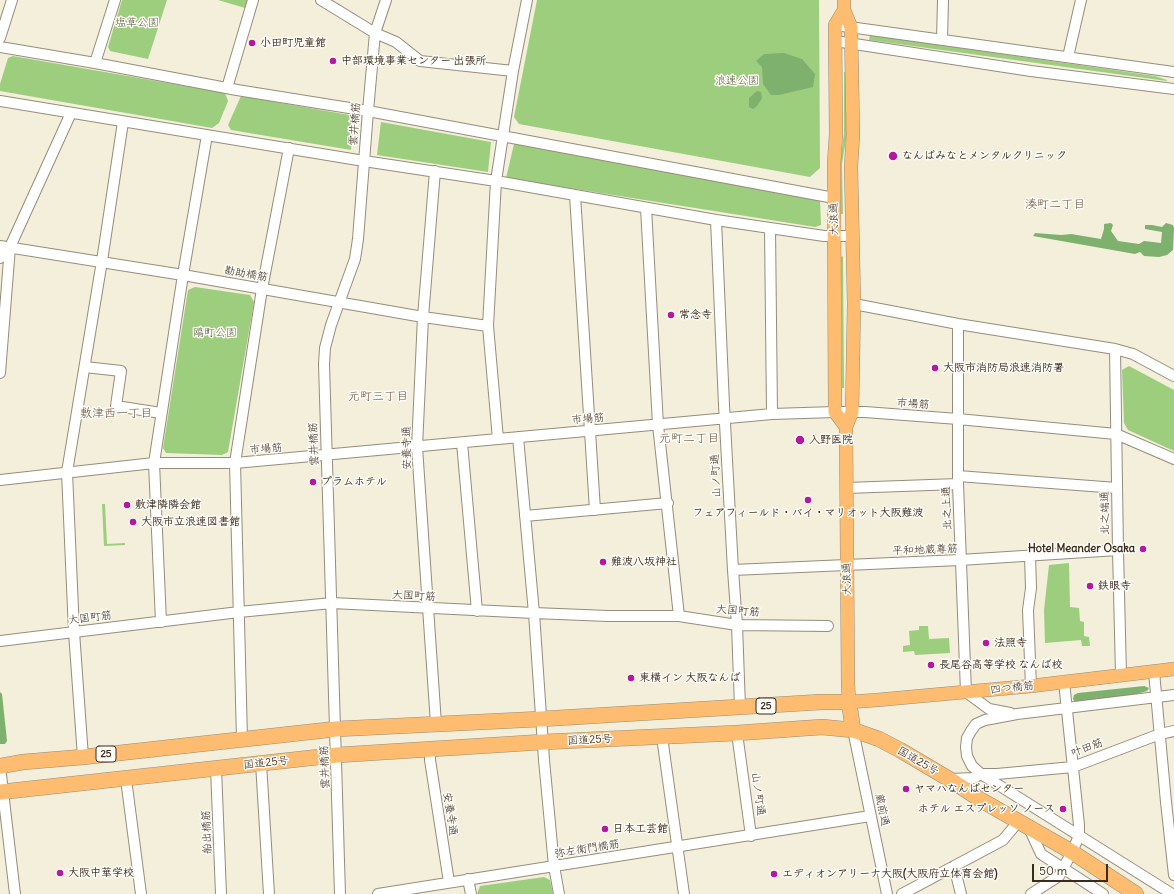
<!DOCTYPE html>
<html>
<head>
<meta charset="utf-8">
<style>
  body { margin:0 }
  #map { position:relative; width:1174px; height:894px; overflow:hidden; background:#f3efda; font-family:Delius,sans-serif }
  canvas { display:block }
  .scale { position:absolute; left:1032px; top:864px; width:76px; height:18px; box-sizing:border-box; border:2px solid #3b2a1e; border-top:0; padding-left:5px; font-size:12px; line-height:14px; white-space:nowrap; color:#3b2a1e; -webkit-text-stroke:3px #fdfcf7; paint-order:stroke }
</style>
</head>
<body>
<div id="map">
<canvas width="1174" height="894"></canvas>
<div class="scale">50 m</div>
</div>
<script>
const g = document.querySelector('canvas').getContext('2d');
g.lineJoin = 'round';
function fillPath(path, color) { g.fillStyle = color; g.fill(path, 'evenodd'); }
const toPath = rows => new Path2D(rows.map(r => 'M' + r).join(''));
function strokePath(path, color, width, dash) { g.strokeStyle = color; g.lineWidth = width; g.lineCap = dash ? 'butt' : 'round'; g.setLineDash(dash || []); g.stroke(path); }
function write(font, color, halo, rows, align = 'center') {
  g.font = font + ' Delius,"Klee One",sans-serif'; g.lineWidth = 3; g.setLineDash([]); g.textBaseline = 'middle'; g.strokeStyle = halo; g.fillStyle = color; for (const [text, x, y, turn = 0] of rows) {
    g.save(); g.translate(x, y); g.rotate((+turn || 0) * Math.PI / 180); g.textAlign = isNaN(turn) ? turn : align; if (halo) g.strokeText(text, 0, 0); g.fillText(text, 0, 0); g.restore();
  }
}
const green = toPath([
  [122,0,167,0,148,59,110,51,108,47],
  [218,0,248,0,245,8],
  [537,0,819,0,820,168,810,177,519,124,514,117],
  [870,35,1155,76,1167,80,1167,81,869,40],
  [13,56,225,93,228,101,219,123,212,128,0,91,0,84,8,58],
  [844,72,846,72,847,133,842,164,843,214,841,214,840,163,844,133],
  [241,96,355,116,351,150,231,130,228,125],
  [381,122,491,142,488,172,377,155],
  [514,144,820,200,821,225,815,227,506,178],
  [843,256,844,388,842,388,841,257],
  [195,287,250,295,254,302,228,452,222,455,166,453,163,448,188,290],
  [1129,366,1174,390,1174,451,1128,430,1124,423,1122,370],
  [102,504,105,504,107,544,125,543,125,545,104,546],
  [1069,563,1070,607,1079,608,1080,621,1084,622,1084,636,1089,637,1090,646,1082,646,1081,640,1045,643,1044,610,1049,565],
  [919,626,928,626,929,639,949,638,950,653,915,655,914,651,903,652,903,646,910,645,909,631,919,630],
  [544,877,550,880,553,894,477,894,480,886]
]);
const forest = toPath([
  [784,53,802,59,815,74,813,87,779,95,771,95,763,84,762,67,756,61,764,54],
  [757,91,761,92,762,98,757,106,753,109,749,107,749,98],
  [1111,223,1113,225,1111,231,1118,241,1139,244,1144,241,1161,243,1162,232,1145,229,1145,225,1152,225,1162,227,1166,223,1173,225,1174,228,1173,250,1167,255,1159,257,1144,256,1140,252,1135,254,1033,236,1035,233,1061,235,1071,234,1101,239,1104,229,1104,224],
  [1144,686,1149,688,1147,691,1126,697,1075,702,1073,699,1074,695,1078,693],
  [0,692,2,694,7,741,5,744,0,744]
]);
const minor = toPath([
  [321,0,375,33,396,42,420,61,513,71],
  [835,25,1174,72],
  [0,38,12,0],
  [942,40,943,0],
  [835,41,1031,71,1174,89],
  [0,47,95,63,237,90,368,111,834,198],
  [1068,57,1081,0],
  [95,63,115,0],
  [227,88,253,0],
  [0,101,364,161,496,181,716,220,824,236,852,236],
  [435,171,423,317,417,447,436,724],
  [575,195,595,510],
  [646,208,658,425,679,616],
  [716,220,724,405,733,570,737,625,740,707],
  [770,228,772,414],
  [0,246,183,275,423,317,488,326],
  [0,258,10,247,71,113],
  [854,304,958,324,1115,349,1133,354,1174,376],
  [958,324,958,484,966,692,989,709,1010,713],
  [1115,349,1118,550,1121,675],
  [85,367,121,371,116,406,161,413],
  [0,373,10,247],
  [518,437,534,613,544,760,554,866,559,894],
  [498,439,488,326,496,181,513,71,527,0],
  [462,443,477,611],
  [958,476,1117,488],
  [0,480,154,463,235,463,772,414,835,412,865,412,958,419,1116,434,1174,459],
  [846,488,958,484],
  [525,516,668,503],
  [1030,556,1031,588,1028,610,1031,686],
  [733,570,960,560,1118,550],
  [161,622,154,463,183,275,207,135],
  [0,641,239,612,332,603,534,613,608,616,679,616,737,625,828,626],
  [1154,672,1166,802,1174,875],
  [853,730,887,894],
  [737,733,751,836],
  [662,737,684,894],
  [242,739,235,463,262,289,289,148],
  [430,749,430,760,449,882],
  [83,757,74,632,67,472,102,261,123,122],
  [261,763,269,894],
  [0,766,15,894],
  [216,768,221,894],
  [126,779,141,894],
  [950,779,974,778,981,774,997,774,1073,767,1160,734,1174,731],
  [1029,828,1041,854,1103,894],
  [954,866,961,894],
  [468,879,471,894],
  [340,894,324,364,325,348,331,325,355,259,358,239,368,111,375,33,386,0],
  [378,894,870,816],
  [902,894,1003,840,1018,822],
  [1031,894,1059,876,1072,852,1079,836,1079,825,1064,682],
  [1172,894,981,774,972,766,967,756,966,747,967,738,971,731,976,724,985,720,1017,714,1174,695]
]);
const major = toPath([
  [844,0,844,10,851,27,853,135,851,167,854,304,852,412,846,427,848,684,849,702,877,700,1031,686,1174,669],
  [844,10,835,25,836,134,834,163,834,198,835,412,846,427]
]);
const highway = toPath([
  [0,766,23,762,83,757,336,729,541,719,821,702,849,702,853,730],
  [0,792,337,755,543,742,737,733,822,727,853,730,879,739,900,750,949,779,981,800,1072,852,1136,894]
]);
const markers = [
  [252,43,4,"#b5179e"],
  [333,61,4,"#b5179e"],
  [893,156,5,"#b5179e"],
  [671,315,4,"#b5179e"],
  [935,368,4,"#b5179e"],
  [800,440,5,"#b5179e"],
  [313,482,4,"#b5179e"],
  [808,500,4,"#b5179e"],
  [127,505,4,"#b5179e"],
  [133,522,4,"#b5179e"],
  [1143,549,4,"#b5179e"],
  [603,562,4,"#b5179e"],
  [1090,586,4,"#b5179e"],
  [986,643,4,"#b5179e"],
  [931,665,4,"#b5179e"],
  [631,678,4,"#b5179e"],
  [906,789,4,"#b5179e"],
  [1063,809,4,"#b5179e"],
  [605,829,4,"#b5179e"],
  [60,873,4,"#b5179e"],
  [774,874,4,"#b5179e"]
];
const shields = [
  [766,706,20],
  [106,754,20]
];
const shieldNames = [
  ["25",766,706],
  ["25",106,754]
];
const parkNames = [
  ["塩草公園",137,23],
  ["浪速公園",737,81],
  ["鴎町公園",215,333]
];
const poiNames = [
  ["小田町児童館",260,43],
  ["中部環境事業センター 出張所",341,61],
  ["なんばみなとメンタルクリニック",902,156],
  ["常念寺",679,315],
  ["大阪市消防局浪速消防署",943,368],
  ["入野医院",809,440],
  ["プラムホテル",321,482],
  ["敷津隣隣会館",135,505],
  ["フェアフィールド・バイ・マリオット大阪難波",808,513,"center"],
  ["大阪市立浪速図書館",141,522],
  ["Hotel Meander Osaka",1135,549,"right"],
  ["難波八坂神社",611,562],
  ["鉄眼寺",1098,586],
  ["法照寺",994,643],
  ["長尾谷高等学校 なんば校",939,665],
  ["東横イン 大阪なんば",639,678],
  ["ヤマハなんばセンター",914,789],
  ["ホテル エスプレッソ ノース",1055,809,"right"],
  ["日本工芸館",613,829],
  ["大阪中華学校",68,873],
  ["エディオンアリーナ大阪(大阪府立体育会館)",782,874]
];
const streetNames = [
  ["雲井橋筋",355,124,-86],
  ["大浪通",834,219,-91],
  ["勘助橋筋",246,274,10],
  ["市場筋",913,404,4],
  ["市場筋",588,419,-5],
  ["雲井橋筋",314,444,-92],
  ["安養寺通",407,448,-91],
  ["市場筋",266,449,-5],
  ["山ノ町通",716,476,-93],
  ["北之上通",947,508,-92],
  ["北之端通",1105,513,-91],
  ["平和地蔵尊筋",925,550,-2],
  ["大浪通",847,579,-91],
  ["大国町筋",414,596,3],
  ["大国町筋",738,611,4],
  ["大国町筋",90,618,-7],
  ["四つ橋筋",1012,688,-6],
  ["国道25号",590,740,-3],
  ["叶田筋",1087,748,-20],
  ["国道25号",918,761,30],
  ["国道25号",266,763,-6],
  ["雲井橋筋",325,767,-92],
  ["山ノ町通",758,794,82],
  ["蔵前通",882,810,78],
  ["安養寺通",450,814,81],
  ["船出橋筋",207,832,-92],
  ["弥左衛門橋筋",587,849,-9]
];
const neighbourhoodNames = [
  ["湊町二丁目",1055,205],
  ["元町三丁目",378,397],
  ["敷津西一丁目",116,414],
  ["元町二丁目",689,439]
];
fillPath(green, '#9cce7e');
fillPath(forest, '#7db16d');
strokePath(minor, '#978c7c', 12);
strokePath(major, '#978c7c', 14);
strokePath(highway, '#978c7c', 16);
strokePath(minor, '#fff', 10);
strokePath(major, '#fdbc6f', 13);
strokePath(highway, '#fdbc6f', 15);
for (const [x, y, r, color] of markers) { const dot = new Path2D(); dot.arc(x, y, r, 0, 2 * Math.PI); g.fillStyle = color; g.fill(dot); strokePath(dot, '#fdfcf7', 1.5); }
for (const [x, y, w] of shields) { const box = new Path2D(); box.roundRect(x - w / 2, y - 8, w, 16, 3); g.fillStyle = '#fdfcf7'; g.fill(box); strokePath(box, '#3b2a1e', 1); }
write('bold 10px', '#3b2a1e', null, shieldNames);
write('11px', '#585b3b', '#fdfcf7', parkNames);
write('bold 11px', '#3b2a1e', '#fdfcf7', poiNames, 'left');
write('11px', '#3b2a1e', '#fdfcf7', streetNames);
write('12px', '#6d5541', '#fdfcf7', neighbourhoodNames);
</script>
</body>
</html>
